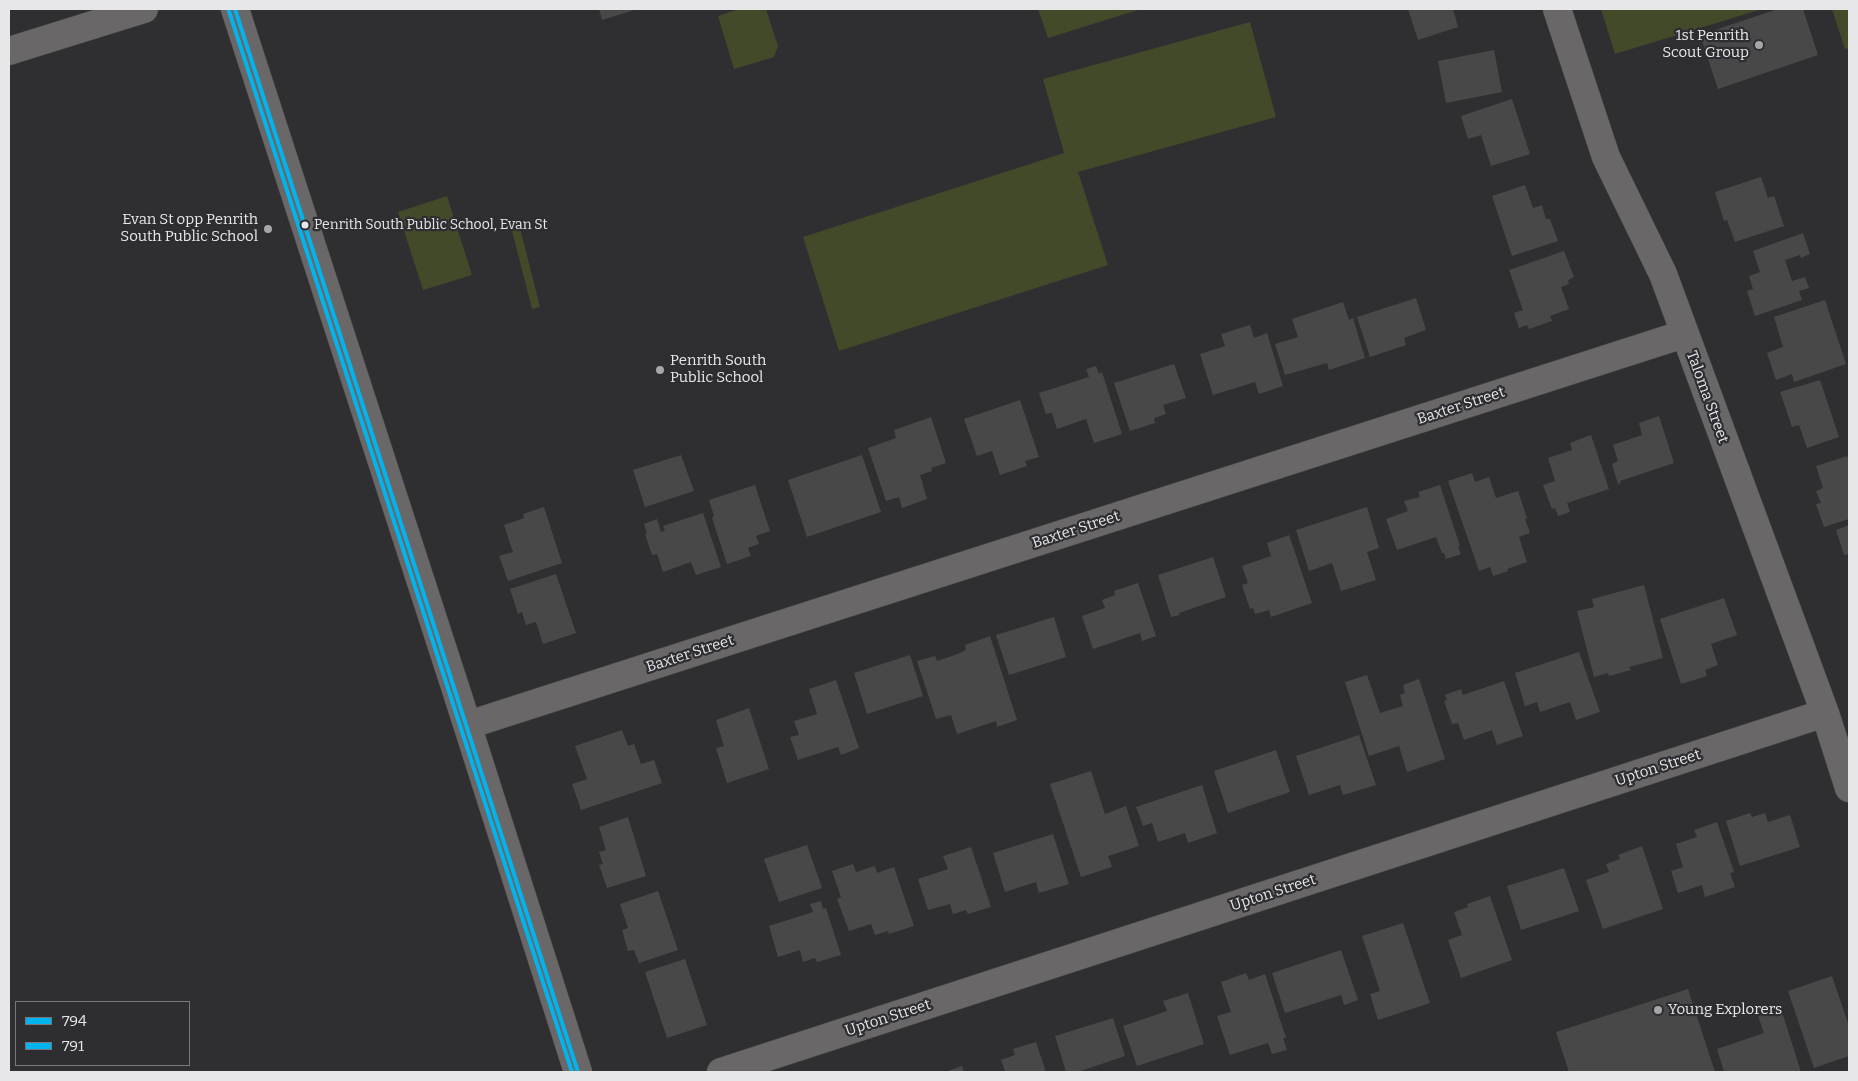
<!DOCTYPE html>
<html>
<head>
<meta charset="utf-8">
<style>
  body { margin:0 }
  #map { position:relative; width:1858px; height:1081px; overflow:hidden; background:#2f2e31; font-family:Bitter,serif }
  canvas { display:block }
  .frame { position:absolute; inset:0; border:10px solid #e7e6e9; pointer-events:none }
  .legend { position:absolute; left:15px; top:1001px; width:175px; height:65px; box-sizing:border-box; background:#2e2d32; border:1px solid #78777b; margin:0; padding:6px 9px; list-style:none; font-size:15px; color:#e7e6e9 }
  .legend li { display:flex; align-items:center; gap:10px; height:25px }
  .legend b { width:25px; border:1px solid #78777b }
</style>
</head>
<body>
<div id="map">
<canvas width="1858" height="1081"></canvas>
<div class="frame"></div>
<ul class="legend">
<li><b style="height:6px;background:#00b5ef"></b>794</li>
<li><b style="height:6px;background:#00b5ef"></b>791</li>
</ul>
</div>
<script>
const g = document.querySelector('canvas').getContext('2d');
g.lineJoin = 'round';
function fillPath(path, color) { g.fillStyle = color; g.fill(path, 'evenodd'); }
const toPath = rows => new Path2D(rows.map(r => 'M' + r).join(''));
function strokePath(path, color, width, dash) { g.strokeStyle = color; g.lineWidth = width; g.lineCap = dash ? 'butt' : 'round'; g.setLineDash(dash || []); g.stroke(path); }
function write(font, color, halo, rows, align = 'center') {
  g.font = font + ' Bitter,serif'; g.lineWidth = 4.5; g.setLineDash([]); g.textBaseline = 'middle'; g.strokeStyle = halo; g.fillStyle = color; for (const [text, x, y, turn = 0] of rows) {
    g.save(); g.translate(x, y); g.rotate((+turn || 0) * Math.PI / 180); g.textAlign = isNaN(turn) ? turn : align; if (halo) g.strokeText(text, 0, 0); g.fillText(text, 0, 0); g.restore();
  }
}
const green = toPath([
  [739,9,766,9,778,46,774,57,734,69,718,16],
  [1038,9,1141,9,1048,38],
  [1601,9,1762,9,1615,54],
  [1832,9,1849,9,1849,48,1845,49],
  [1250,22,1276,117,1078,172,1108,265,839,351,803,237,1064,153,1043,79],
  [447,196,472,275,423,290,398,212],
  [518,220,540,307,532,309,510,223]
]);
const building = toPath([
  [599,9,633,9,634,10,602,20],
  [1408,9,1453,9,1458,27,1418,40],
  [1778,9,1803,9,1818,55,1718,89,1700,35],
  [1494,50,1502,92,1446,103,1438,61],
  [1512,99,1530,154,1491,166,1481,135,1468,139,1461,116],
  [1761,177,1768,198,1774,196,1784,226,1735,242,1727,220,1724,221,1715,192],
  [1525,185,1533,208,1542,205,1546,219,1550,219,1558,241,1512,256,1492,196],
  [1803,233,1810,254,1801,258,1800,255,1785,260,1792,281,1805,277,1809,288,1799,291,1802,300,1755,316,1747,291,1753,289,1749,276,1760,272,1753,251],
  [1564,251,1574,277,1568,280,1569,284,1561,287,1569,309,1550,316,1552,321,1529,329,1527,325,1519,328,1514,313,1523,310,1509,270],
  [1416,298,1426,330,1404,338,1406,345,1370,357,1357,317],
  [1825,300,1846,364,1794,382,1792,374,1776,380,1767,353,1783,347,1774,317],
  [1343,302,1349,320,1353,318,1365,358,1329,370,1327,363,1285,375,1275,344,1298,337,1292,319],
  [1250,325,1254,338,1267,333,1283,386,1259,394,1255,382,1213,395,1200,354,1225,346,1221,334],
  [1174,364,1186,398,1163,405,1166,414,1154,418,1155,423,1130,431,1114,383],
  [1096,366,1099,374,1102,372,1122,434,1094,443,1086,419,1057,429,1052,413,1046,414,1039,393,1089,377,1086,369],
  [1820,380,1839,437,1807,448,1799,425,1792,427,1780,392],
  [1020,400,1039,457,1025,461,1027,466,1000,475,992,451,977,456,964,419],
  [1659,416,1674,463,1620,481,1621,483,1618,484,1612,464,1618,461,1613,445,1642,435,1639,423],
  [931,417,946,463,931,468,932,471,920,475,927,499,902,508,899,497,886,501,868,448,896,438,894,430],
  [1591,435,1609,489,1567,503,1570,512,1558,516,1555,508,1552,509,1543,485,1555,481,1548,458,1572,450,1570,443],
  [681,455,694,491,645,507,633,470],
  [862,455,881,512,807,537,788,480],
  [1847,456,1849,462,1849,519,1824,527,1816,504,1821,503,1816,491,1823,488,1816,466],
  [1472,473,1475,482,1489,477,1496,498,1518,491,1527,518,1525,519,1530,533,1519,537,1527,562,1507,569,1508,571,1493,576,1490,567,1479,571,1448,481],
  [755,485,770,531,756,536,759,544,748,548,751,556,727,564,712,518,714,516,709,500],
  [1440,485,1460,546,1458,546,1461,554,1446,559,1444,553,1442,553,1436,537,1397,550,1386,519,1408,511,1404,501,1420,497,1418,492],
  [544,507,562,563,508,581,499,556,513,552,504,525,524,518,523,514],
  [1367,507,1379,548,1367,552,1376,580,1341,591,1332,563,1309,571,1296,530],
  [703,513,721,567,696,575,691,562,663,572,657,554,652,555,645,534,647,533,644,524,657,519,661,532,665,530,663,526],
  [1849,525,1849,554,1844,555,1836,530],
  [1289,535,1312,603,1271,617,1269,610,1255,614,1253,608,1250,609,1242,585,1248,583,1242,566,1271,556,1267,543],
  [1213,557,1226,597,1179,613,1180,615,1171,617,1158,575],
  [556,574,576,633,543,644,536,622,526,625,522,612,518,614,510,589],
  [1138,583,1156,636,1142,641,1140,633,1093,649,1082,616,1105,608,1102,600,1115,595,1114,591],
  [1644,585,1663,658,1629,667,1631,670,1609,676,1608,673,1594,677,1577,611,1594,607,1592,599],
  [1724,598,1737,635,1711,644,1718,665,1705,670,1707,676,1681,684,1660,619],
  [1054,617,1066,657,1009,675,996,635],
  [990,636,1017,720,997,727,996,721,957,734,951,715,936,719,917,661,935,656,937,661,955,655,966,650,965,645],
  [1579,652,1600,712,1576,720,1570,702,1540,712,1537,702,1525,706,1515,673],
  [910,655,923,696,867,714,854,673],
  [1367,675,1380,713,1403,706,1400,695,1405,693,1403,685,1419,679,1445,759,1407,772,1399,746,1369,756,1345,682],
  [836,680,859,748,841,755,838,747,798,760,790,737,799,735,794,721,817,714,809,689],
  [1504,681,1523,736,1497,745,1492,730,1464,740,1458,723,1452,724,1444,701,1447,700,1445,695,1461,689,1463,695],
  [749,708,769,769,727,783,716,748,724,746,716,720],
  [622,730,628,746,634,744,641,764,654,760,662,783,581,810,572,784,587,779,575,746],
  [1359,735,1376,785,1343,795,1340,785,1309,795,1296,756],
  [1276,750,1290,792,1228,813,1214,771],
  [1091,771,1105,814,1126,806,1139,846,1108,856,1112,867,1081,877,1050,784],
  [1202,785,1217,833,1188,843,1185,833,1158,842,1152,823,1143,826,1136,807],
  [1750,813,1752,817,1765,813,1768,822,1790,815,1800,847,1740,866,1726,821],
  [628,817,646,876,607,888,599,865,603,864,599,852,606,850,599,827],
  [1717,822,1734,872,1730,873,1735,887,1705,897,1702,885,1678,893,1671,871,1683,867,1676,844,1697,837,1694,830],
  [1053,834,1069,884,1039,893,1036,882,1005,892,993,853],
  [807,845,822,888,779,902,764,859],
  [1642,846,1663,909,1603,929,1586,880,1609,872,1606,864,1620,859,1618,855],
  [971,847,991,907,968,914,966,910,953,914,950,904,928,910,918,879,948,869,943,856],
  [853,864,856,872,875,866,877,873,894,867,914,926,889,934,888,931,875,935,871,924,849,931,837,899,841,897,832,871],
  [1564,868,1579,911,1521,930,1507,886],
  [658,891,678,950,639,963,634,950,628,951,622,930,628,928,620,904],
  [1490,896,1512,960,1461,978,1448,940,1462,935,1454,912,1468,907,1467,904],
  [821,901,823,909,826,908,841,955,817,962,815,958,803,962,800,950,778,957,769,926,813,912,810,904],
  [1403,923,1430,1003,1378,1020,1370,994,1380,991,1362,936],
  [1341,950,1358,1000,1344,1005,1341,995,1285,1013,1272,973],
  [685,959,707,1025,667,1038,645,972],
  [1246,973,1249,980,1265,974,1286,1038,1283,1038,1287,1050,1272,1054,1268,1043,1230,1055,1217,1016,1231,1012,1221,982],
  [1832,976,1849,1026,1849,1056,1814,1068,1788,991],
  [1688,989,1715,1072,1569,1072,1556,1032],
  [1188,993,1204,1044,1137,1066,1123,1026,1167,1011,1163,1001],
  [1781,1009,1801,1072,1724,1072,1717,1049,1764,1033,1758,1016],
  [1113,1018,1125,1056,1078,1072,1066,1072,1055,1036],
  [1036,1042,1046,1072,1001,1072,1005,1071,1001,1060,1015,1055,1013,1049],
  [962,1066,964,1072,945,1072]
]);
const minor = toPath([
  [1557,9,1606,157,1663,274,1825,713,1849,788],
  [9,51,144,9],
  [468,725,1684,334],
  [721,1072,1825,713]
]);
const tertiary = toPath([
  [235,9,458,696,578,1072]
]);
const bus1 = toPath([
  [235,9,578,1072]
]);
const bus2 = toPath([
  [229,11,572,1072]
]);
const markers = [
  [1759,45,5,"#a7a6a9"],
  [305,225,4.5,"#e7e6e9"],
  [268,229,5,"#a7a6a9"],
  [660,370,5,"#a7a6a9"],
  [1658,1010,5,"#a7a6a9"]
];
const busNames = [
  ["Penrith South Public School, Evan St",314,225]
];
const poiNames = [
  ["1st Penrith",1749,36],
  ["Scout Group",1749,53],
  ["Evan St opp Penrith",258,220],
  ["South Public School",258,237],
  ["Penrith South",670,361,"left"],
  ["Public School",670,378,"left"],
  ["Young Explorers",1668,1010,"left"]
];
const streetNames = [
  ["Taloma Street",1707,397,70],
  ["Baxter Street",1461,406,-18],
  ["Baxter Street",1076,530,-18],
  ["Baxter Street",690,654,-18],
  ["Upton Street",1658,768,-18],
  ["Upton Street",1273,893,-18],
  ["Upton Street",888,1018,-18]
];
fillPath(green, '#434a2a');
fillPath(building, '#494849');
strokePath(minor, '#49494a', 29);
strokePath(tertiary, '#49494a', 29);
strokePath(minor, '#696767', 28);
strokePath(tertiary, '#696767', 28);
strokePath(bus1, '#00b5ef', 4);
strokePath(bus2, '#00b5ef', 4);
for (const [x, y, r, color] of markers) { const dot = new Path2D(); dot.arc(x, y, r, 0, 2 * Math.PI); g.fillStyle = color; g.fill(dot); strokePath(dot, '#2e2d32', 2); }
write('14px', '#e7e6e9', '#2e2d32', busNames, 'left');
write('15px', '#e7e6e9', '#2e2d32', poiNames, 'right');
write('15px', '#e7e6e9', '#2e2d32', streetNames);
</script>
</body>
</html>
